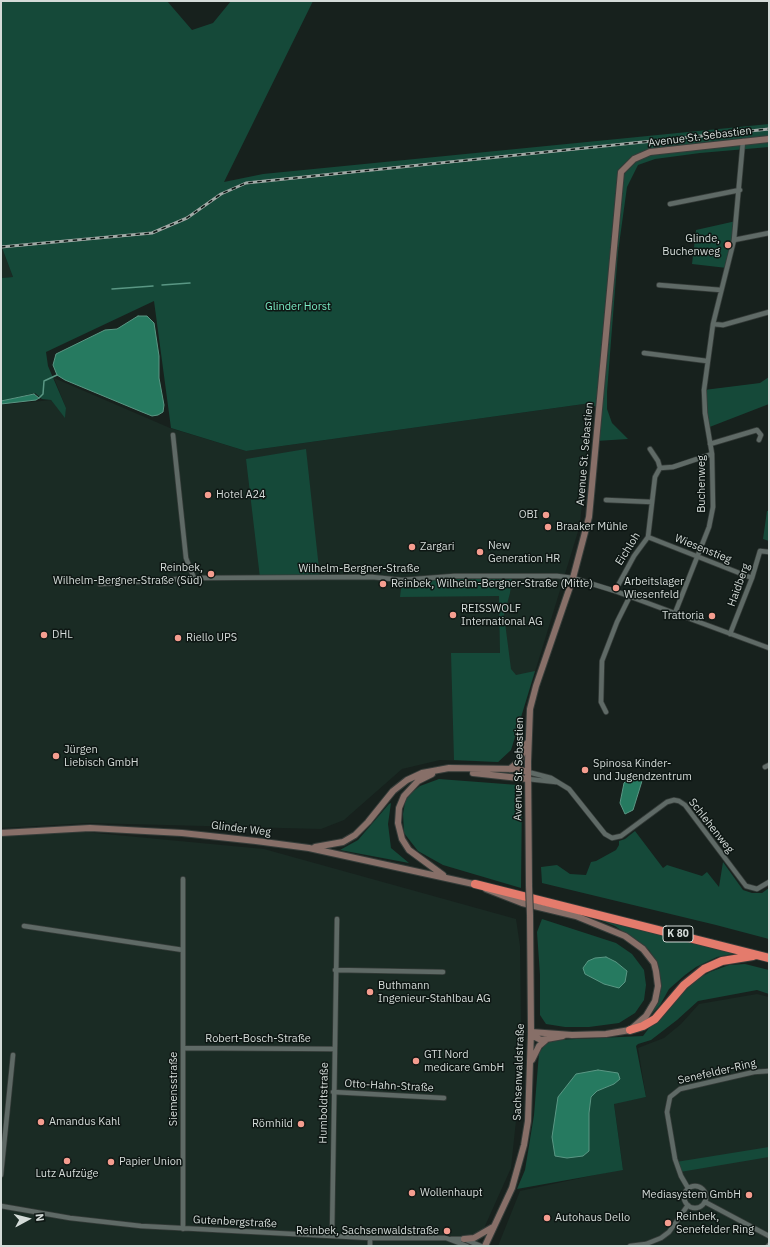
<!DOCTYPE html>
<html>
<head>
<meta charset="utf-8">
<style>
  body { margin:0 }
  #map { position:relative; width:770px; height:1247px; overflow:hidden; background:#17211d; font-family:"IBM Plex Sans",sans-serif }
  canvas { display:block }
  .frame { position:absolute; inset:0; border:2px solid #d4dbd8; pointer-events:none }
  .north { position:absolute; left:8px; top:1199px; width:40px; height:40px; -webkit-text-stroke:3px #0e1714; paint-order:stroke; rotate:83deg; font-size:11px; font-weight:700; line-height:16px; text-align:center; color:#d4dbd8 }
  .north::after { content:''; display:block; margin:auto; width:14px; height:18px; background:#d4dbd8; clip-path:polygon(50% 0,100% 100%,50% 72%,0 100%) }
</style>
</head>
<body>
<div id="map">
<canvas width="770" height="1247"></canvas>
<div class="frame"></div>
<div class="north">N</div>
</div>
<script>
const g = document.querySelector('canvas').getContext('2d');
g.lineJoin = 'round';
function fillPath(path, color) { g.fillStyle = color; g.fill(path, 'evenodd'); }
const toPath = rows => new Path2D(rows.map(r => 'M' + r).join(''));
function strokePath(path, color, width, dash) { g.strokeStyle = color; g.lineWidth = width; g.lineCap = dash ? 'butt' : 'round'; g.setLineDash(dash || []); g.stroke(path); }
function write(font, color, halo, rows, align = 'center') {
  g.font = font + ' "IBM Plex Sans",sans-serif'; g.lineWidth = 3; g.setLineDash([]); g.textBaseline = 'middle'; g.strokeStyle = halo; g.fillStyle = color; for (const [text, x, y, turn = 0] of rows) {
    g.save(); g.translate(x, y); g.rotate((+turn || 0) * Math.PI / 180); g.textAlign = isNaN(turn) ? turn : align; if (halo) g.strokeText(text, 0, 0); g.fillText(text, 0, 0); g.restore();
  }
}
const built = toPath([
  [1,245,13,277,1,278],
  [54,378,170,428,246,451,591,403,580,525,511,750,498,762,440,760,402,769,344,820,321,829,88,823,1,828,1,405,51,400,65,417,66,408],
  [84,832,264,849,516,919,520,946,521,1024,519,1092,511,1168,476,1246,1,1246,1,835],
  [757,994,769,997,769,1246,498,1246,520,1191,623,1169,614,1103,646,1097,638,1048,664,1038,681,1024,699,1004]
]);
const green = toPath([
  [1,1,167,1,192,30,213,23,231,1,313,1,224,182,263,174,769,124,769,147,700,153,655,159,638,165,627,187,618,252,607,392,607,409,612,423,628,439,596,441,598,409,591,403,246,451,171,428,154,301,46,352,48,366,66,408,65,418,51,400,42,399,35,393,1,401,1,278,13,277,1,245],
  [736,221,727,268,692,264,696,230],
  [769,377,769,404,707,428,704,390,760,383],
  [306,449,320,578,260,578,246,459],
  [767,511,769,511,769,541,763,539],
  [512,577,510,593,504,615,511,669,516,675,535,671,511,750,498,762,454,760,451,653,500,653,499,596,400,597,402,580],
  [439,779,518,785,522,790,521,888,443,865,418,851,404,833,403,814,406,797,420,786],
  [391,803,388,824,391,848,409,863,340,850,358,840,389,804],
  [635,831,663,868,667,865,702,876,707,872,719,887,723,862,743,890,752,893,762,893,769,888,769,939,716,925,542,883,541,867,557,865,570,874,586,875,591,862,596,861,616,850,619,845,619,841,625,839],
  [584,914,737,953,717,957,696,967,685,975,669,989,660,1005,648,1018,660,986,660,972,655,959,649,950,615,926],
  [542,919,616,943,632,954,644,970,646,985,644,1000,635,1013,619,1023,589,1027,565,1027,546,1024,540,1015,540,975,537,932],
  [745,964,769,970,769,994,757,990,698,1001,677,1020,651,1040,638,1044,636,1046,646,1097,614,1104,623,1170,517,1189,525,1170,534,1115,539,1053,546,1043,554,1040,643,1036,649,1028,667,1012,689,984,710,972,729,965],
  [614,1084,597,1091,591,1097,589,1113,589,1151,558,1097],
  [769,1147,769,1157,680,1172,676,1162]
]);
const water = toPath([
  [138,316,147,316,154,323,159,356,159,378,164,405,163,412,158,415,152,416,142,412,65,380,57,375,53,365,56,354,105,330,117,329,138,316],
  [34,394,39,398,36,400,1,404,1,401,34,394],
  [633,774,642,781,633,810,625,814,620,803,624,783,633,774],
  [606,957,616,962,627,971,625,982,619,988,604,984,585,974,583,968,588,961,595,958,606,957],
  [598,1070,618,1073,620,1079,614,1084,597,1091,591,1097,589,1113,589,1151,583,1156,567,1158,555,1156,552,1137,558,1097,576,1074,598,1070]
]);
const stream = toPath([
  [162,285,190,283],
  [112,289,153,286],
  [39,398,43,394,44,381,57,375]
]);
const street = toPath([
  [670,204,740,190],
  [734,240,769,233],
  [659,285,721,290],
  [713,324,723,325,769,312],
  [644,353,707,361],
  [173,435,186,558,194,578],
  [710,444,757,430,761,435,759,440],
  [650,449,658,461,660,468,673,467,712,454],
  [606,500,652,502],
  [648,537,752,578],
  [100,584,194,578,372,577,402,580,454,576,557,576,573,578,615,591,769,648],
  [615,591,634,556,648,537,655,477,660,468],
  [675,613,709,527,713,507,712,454,705,413,704,390,713,324,734,240,743,141],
  [730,634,752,578,760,551,769,552],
  [606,712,601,702,602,661,617,622,630,596],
  [765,767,769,765],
  [528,772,551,778,569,789,605,834,612,838,621,836,667,802,674,800,679,801,685,805,746,886,757,889,769,882],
  [528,779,556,782],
  [24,926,183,950],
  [335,970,443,972],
  [183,1048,334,1049],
  [333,1092,444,1098],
  [1,1175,13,1055],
  '684 1197a11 11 0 1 1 22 0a11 11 0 1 1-22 0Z',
  [688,1188,681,1176,675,1159,667,1112,670,1097,680,1089,754,1072,769,1071],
  [705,1202,769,1236],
  [1,1206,70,1218,141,1226,370,1238,446,1238,467,1246],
  [183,1229,183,879],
  [332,1236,337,919],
  [451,1239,464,1239,481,1246],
  [370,1246,370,1238],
  [630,1246,646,1244,661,1238,669,1232,688,1205],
  [768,1246,769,1245]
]);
const secondary = toPath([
  [510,769,519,761,527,743],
  [473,773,528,779],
  [432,774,418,781,404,796,399,808,398,823,402,839,409,850,443,875],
  [1,833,90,828,182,833,256,841,309,848,478,885],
  [315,847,343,842,355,835,368,822,393,791,407,780,422,773,449,768,517,769,528,772],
  [529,886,528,762,530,709,536,686,573,578,589,517,621,172,634,159,650,152,769,139],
  [486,889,522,903,576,916,625,936,643,949,654,963,656,971,658,986,655,1001,646,1016,630,1030,606,1034,572,1035,531,1032],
  [531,1032,535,1037,541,1040,563,1036],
  [532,1060,539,1046,547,1039],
  [464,1239,474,1238,493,1227],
  [485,1246,512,1188,524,1145,528,1121,531,1032,530,915]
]);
const highway = toPath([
  [475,884,769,958],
  [630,1030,643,1026,655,1019,684,985,704,969,722,961,753,956]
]);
const rail = toPath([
  [1,247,152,233,187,218,221,194,246,183,769,129]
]);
const secondaryBridge = toPath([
  [529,886,530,915]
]);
const markers = [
  [728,245,4,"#f59d8f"],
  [208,495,4,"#f59d8f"],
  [546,515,4,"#f59d8f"],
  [548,527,4,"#f59d8f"],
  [412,547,4,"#f59d8f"],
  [480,552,4,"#f59d8f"],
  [211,574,4,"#f59d8f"],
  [383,584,4,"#f59d8f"],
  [616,588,4,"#f59d8f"],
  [453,615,4,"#f59d8f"],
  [712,616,4,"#f59d8f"],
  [44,635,4,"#f59d8f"],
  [178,638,4,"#f59d8f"],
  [56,756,4,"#f59d8f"],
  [585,770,4,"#f59d8f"],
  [370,992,4,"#f59d8f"],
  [416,1061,4,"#f59d8f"],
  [41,1122,4,"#f59d8f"],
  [301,1124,4,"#f59d8f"],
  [67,1161,4,"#f59d8f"],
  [111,1162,4,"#f59d8f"],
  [412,1193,4,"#f59d8f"],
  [749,1195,4,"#f59d8f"],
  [547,1218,4,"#f59d8f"],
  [668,1223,4,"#f59d8f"],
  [447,1231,4,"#f59d8f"]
];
const shields = [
  [678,934,30]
];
const shieldNames = [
  ["K 80",678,934]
];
const streetNames = [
  ["Avenue St. Sebastien",700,137,-7],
  ["Avenue St. Sebastien",585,454,-85],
  ["Buchenweg",702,484,-90],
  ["Eichloh",628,549,-58],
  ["Wiesenstieg",703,549,22],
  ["Wilhelm-Bergner-Straße",359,569],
  ["Haidberg",739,585,-70],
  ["Avenue St. Sebastien",519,769,-89],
  ["Schlehenweg",711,826,52],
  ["Glinder Weg",241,829,7],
  ["Robert-Bosch-Straße",258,1039],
  ["Sachsenwaldstraße",519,1072,-88],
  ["Senefelder-Ring",717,1072,-13],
  ["Otto-Hahn-Straße",389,1086,3],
  ["Siemensstraße",174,1089,-90],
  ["Humboldtstraße",324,1103,-89],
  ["Gutenbergstraße",235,1222,3]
];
const poiNames = [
  ["Glinde,",720,239,"right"],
  ["Buchenweg",720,252,"right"],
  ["Hotel A24",216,495],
  ["OBI",538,515,"right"],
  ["Braaker Mühle",556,527],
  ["New",488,546],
  ["Generation HR",488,559],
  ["Zargari",420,547],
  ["Reinbek,",203,568,"right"],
  ["Wilhelm-Bergner-Straße (Süd)",203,581,"right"],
  ["Arbeitslager",624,582],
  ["Wiesenfeld",624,595],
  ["Reinbek, Wilhelm-Bergner-Straße (Mitte)",391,584],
  ["REISSWOLF",461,609],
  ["International AG",461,622],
  ["Trattoria",704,616,"right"],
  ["DHL",52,635],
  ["Riello UPS",186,638],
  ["Jürgen",64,750],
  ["Liebisch GmbH",64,763],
  ["Spinosa Kinder-",593,764],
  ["und Jugendzentrum",593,777],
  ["Buthmann",378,986],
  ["Ingenieur-Stahlbau AG",378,999],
  ["GTI Nord",424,1055],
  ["medicare GmbH",424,1068],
  ["Amandus Kahl",49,1122],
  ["Römhild",293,1124,"right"],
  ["Papier Union",119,1162],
  ["Lutz Aufzüge",67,1174,"center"],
  ["Wollenhaupt",420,1193],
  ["Mediasystem GmbH",741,1195,"right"],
  ["Reinbek,",676,1217],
  ["Senefelder Ring",676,1230],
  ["Autohaus Dello",555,1218],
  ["Reinbek, Sachsenwaldstraße",439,1231,"right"]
];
const parkNames = [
  ["Glinder Horst",298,307]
];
fillPath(built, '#1a2b24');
fillPath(green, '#154939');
fillPath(water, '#267a60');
strokePath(water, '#5a9784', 1);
strokePath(stream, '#5a9784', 1.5);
strokePath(street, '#353c39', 6);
strokePath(secondary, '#353c39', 8);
strokePath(highway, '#353c39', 10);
strokePath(street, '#5f6a66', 4.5);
strokePath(secondary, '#876f68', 6);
strokePath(highway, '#e47b6c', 8);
strokePath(rail, '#a1a9a6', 3);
strokePath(rail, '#0e1714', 1.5, [4.5]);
strokePath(secondaryBridge, '#353c39', 8, []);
strokePath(secondaryBridge, '#876f68', 6);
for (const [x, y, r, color] of markers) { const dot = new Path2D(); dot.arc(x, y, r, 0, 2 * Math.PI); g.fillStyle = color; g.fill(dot); strokePath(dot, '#0e1714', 1.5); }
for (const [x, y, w] of shields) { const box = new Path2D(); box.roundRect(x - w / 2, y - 8, w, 16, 3); g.fillStyle = '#0e1714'; g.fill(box); strokePath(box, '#d4dbd8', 1); }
write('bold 10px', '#d4dbd8', null, shieldNames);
write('11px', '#d4dbd8', '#0e1714', streetNames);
write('11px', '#d4dbd8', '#0e1714', poiNames, 'left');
write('11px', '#7bedc5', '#0e1714', parkNames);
</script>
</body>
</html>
